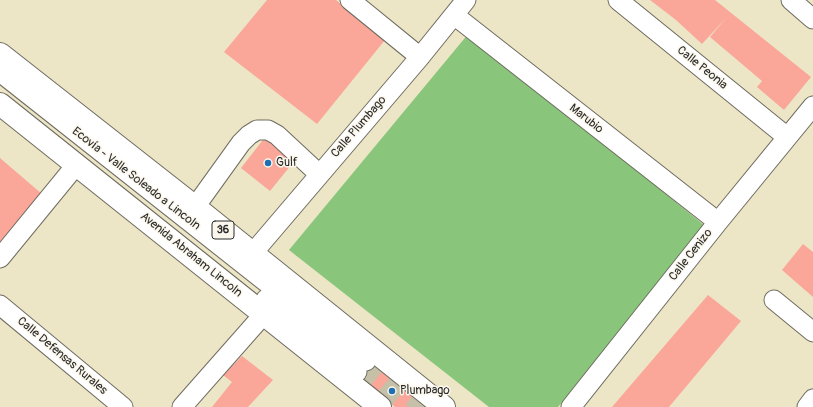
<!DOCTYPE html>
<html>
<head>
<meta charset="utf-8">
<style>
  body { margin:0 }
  canvas { display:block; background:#ece5c6 }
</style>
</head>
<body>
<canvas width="813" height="407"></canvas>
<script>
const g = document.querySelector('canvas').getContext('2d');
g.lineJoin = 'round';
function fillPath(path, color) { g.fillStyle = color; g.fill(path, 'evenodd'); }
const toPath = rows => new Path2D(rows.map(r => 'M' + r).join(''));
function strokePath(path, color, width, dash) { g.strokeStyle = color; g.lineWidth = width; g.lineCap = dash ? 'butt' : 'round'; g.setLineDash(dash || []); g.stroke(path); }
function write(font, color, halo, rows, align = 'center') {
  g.font = font + ' Pangolin,sans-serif'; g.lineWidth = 3; g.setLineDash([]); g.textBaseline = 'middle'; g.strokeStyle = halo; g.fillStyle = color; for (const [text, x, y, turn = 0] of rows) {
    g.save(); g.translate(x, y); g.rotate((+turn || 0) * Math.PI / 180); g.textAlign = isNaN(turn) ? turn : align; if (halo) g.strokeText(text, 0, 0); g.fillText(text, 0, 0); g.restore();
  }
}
const green = toPath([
  [469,33,705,226,558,407,489,407,289,250]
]);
const building = toPath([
  [267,0,336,0,385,40,317,124,224,52],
  [650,0,715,0,811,77,784,110,757,87,762,81,710,37,726,18,702,44,676,20],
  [266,136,296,159,270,191,241,168],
  [0,158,42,194,0,246],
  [803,244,813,252,813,297,782,270],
  [708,295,741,321,669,407,612,407],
  [242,356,273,380,248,407,212,407,232,382,223,375],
  [367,358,431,407,395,407,355,375]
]);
const minorTunnel = toPath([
  [366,361,424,407],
  [357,372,402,407]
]);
const minor = toPath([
  [350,0,420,57],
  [618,0,787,137],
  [791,0,813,19],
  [454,15,718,222],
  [0,72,366,361],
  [195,207,241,143,249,135,257,130,268,130,277,135,319,174],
  [252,254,420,57,466,0],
  [0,258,77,164],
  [266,299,357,372],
  [774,300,813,332],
  [0,305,123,407],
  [182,407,264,314],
  [571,407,718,222,813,106],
  [807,407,813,399]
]);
const major = toPath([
  [0,54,195,207,444,407],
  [0,104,380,407]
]);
const markers = [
  [268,163,4,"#1f6fb2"],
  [392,391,4,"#1f6fb2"]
];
const shields = [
  [223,230,22]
];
const shieldNames = [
  ["36",223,230]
];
const streetNames = [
  ["Calle Peonia",702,68,39],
  ["Marubio",586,119,38],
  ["Calle Plumbago",359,127,-49],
  ["Ecovía - Valle Soleado a Lincoln",136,179,38],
  ["Avenida Abraham Lincoln",191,255,39],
  ["Calle Cenizo",691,255,-52],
  ["Calle Defensas Rurales",62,356,40]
];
const poiNames = [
  ["Gulf",276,163],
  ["Plumbago",400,391]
];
fillPath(green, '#89c67b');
fillPath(building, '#faa79a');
strokePath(minorTunnel, '#c5c0a7', 19, [19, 10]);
strokePath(minor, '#6f6c61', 21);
strokePath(major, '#6f6c61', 24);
strokePath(minor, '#fff', 19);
strokePath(major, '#fff', 22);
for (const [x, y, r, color] of markers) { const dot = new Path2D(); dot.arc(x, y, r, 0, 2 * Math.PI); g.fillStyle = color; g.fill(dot); strokePath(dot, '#fbf7ec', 1.5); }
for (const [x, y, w] of shields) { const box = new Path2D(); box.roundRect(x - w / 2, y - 9, w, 18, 3); g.fillStyle = '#fbf7ec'; g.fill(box); strokePath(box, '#2b2b2b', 1); }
write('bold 11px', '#2b2b2b', null, shieldNames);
write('12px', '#2b2b2b', '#fbf7ec', streetNames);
write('12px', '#2b2b2b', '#fbf7ec', poiNames, 'left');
</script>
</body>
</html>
